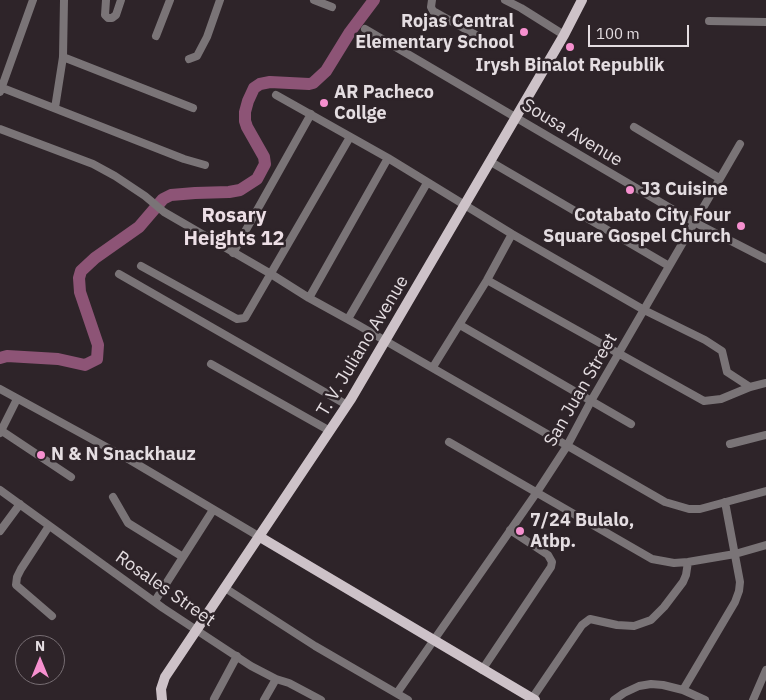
<!DOCTYPE html>
<html>
<head>
<meta charset="utf-8">
<style>
  body { margin:0 }
  #map { position:relative; width:766px; height:700px; overflow:hidden; background:#2e2429; font-family:"IBM Plex Sans",sans-serif }
  canvas { display:block }
  .north { position:absolute; left:15px; top:635px; width:50px; height:50px; box-sizing:border-box; background:#2e2429; border:1px solid #776e73; border-radius:50%; rotate:0deg; font-size:14px; font-weight:700; line-height:20px; text-align:center; color:#e4dde1 }
  .north::after { content:''; display:block; margin:auto; width:18px; height:22px; background:#f690cf; clip-path:polygon(50% 0,100% 100%,50% 72%,0 100%) }
  .scale { position:absolute; left:588px; top:25px; width:101px; height:22px; box-sizing:border-box; border:2px solid #e4dde1; border-top:0; padding-left:6px; font-size:15px; line-height:18px; white-space:nowrap; color:#e4dde1; -webkit-text-stroke:4px #2e2429; paint-order:stroke }
</style>
</head>
<body>
<div id="map">
<canvas width="766" height="700"></canvas>
<div class="north">N</div>
<div class="scale">100 m</div>
</div>
<script>
const g = document.querySelector('canvas').getContext('2d');
g.lineJoin = 'round';
const toPath = rows => new Path2D(rows.map(r => 'M' + r).join(''));
function strokePath(path, color, width, dash) { g.strokeStyle = color; g.lineWidth = width; g.lineCap = dash ? 'butt' : 'round'; g.setLineDash(dash || []); g.stroke(path); }
function write(font, color, halo, rows, align = 'center') {
  g.font = font + ' "IBM Plex Sans",sans-serif'; g.lineWidth = 5; g.setLineDash([]); g.textBaseline = 'middle'; g.strokeStyle = halo; g.fillStyle = color; for (const [text, x, y, turn = 0] of rows) {
    g.save(); g.translate(x, y); g.rotate((+turn || 0) * Math.PI / 180); g.textAlign = isNaN(turn) ? turn : align; if (halo) g.strokeText(text, 0, 0); g.fillText(text, 0, 0); g.restore();
  }
}
const river = toPath([
  [0,358,7,356,58,359,85,365,97,359,98,345,80,292,79,278,81,271,95,258,139,227,163,199,171,195,195,193,229,192,240,190,257,179,265,164,264,157,247,127,245,121,245,112,248,101,254,88,260,84,270,82,309,84,313,83,326,71,350,32,374,0]
]);
const minor = toPath([
  [106,0,105,15,108,18,112,18,116,15,121,0],
  [314,0,332,7],
  [432,0,431,7,433,11,476,35],
  [505,0,521,8,564,35],
  [709,21,766,22],
  [365,29,694,222,766,259],
  [156,36,170,0],
  [63,57,193,108],
  [189,59,197,56,207,37,220,0],
  [0,87,184,159,205,165],
  [0,92,33,0],
  [276,95,388,158,512,234,644,310,705,340,722,351,727,372,750,387],
  [55,108,63,57,64,0],
  [634,127,719,178],
  [0,129,93,164,115,176,145,196,164,212,271,274,309,298,358,325,665,502,689,509,700,509,766,491],
  [491,162,669,266],
  [233,253,311,114],
  [141,266,237,319,245,318,350,137],
  [119,274,347,405],
  [487,280,704,401,721,399,750,387,766,383],
  [309,298,388,158],
  [348,319,427,183],
  [460,325,631,424],
  [211,364,330,431],
  [433,367,487,280,512,234],
  [0,389,130,460,260,537],
  [2,431,71,477],
  [0,433,17,399],
  [449,442,652,559,674,563,688,562,735,554,766,545],
  [730,444,766,435],
  [0,490,163,608,251,666,276,679,289,683,321,700],
  [113,497,128,523,183,557],
  [49,526,21,569,17,577,16,585,52,616],
  [0,531,20,504],
  [225,588,315,646,408,700],
  [155,601,213,510],
  [482,670,551,567,552,562,548,555,510,530],
  [683,690,735,602,739,591,740,582,725,502],
  [397,693,537,492,567,446,591,401,740,144],
  [214,699,237,656],
  [264,700,276,679],
  [531,700,582,625,590,619,617,625,634,626,651,620,664,607,683,582,686,575,688,562],
  [614,700,624,693,639,686,651,684,663,685,683,690,705,700],
  [753,700,766,670]
]);
const major = toPath([
  [260,537,535,700],
  [162,700,161,689,165,677,351,399,564,35,582,0]
]);
const markers = [
  [524,32,5,"#f690cf"],
  [570,47,5,"#f690cf"],
  [324,103,5,"#f690cf"],
  [630,190,5,"#f690cf"],
  [741,226,5,"#f690cf"],
  [41,455,5,"#f690cf"],
  [520,531,5,"#f690cf"]
];
const poiNames = [
  ["Rojas Central",514,22,"right"],
  ["Elementary School",514,43,"right"],
  ["Irysh Binalot Republik",570,66,"center"],
  ["AR Pacheco",334,93],
  ["Collge",334,114],
  ["J3 Cuisine",640,190],
  ["Cotabato City Four",731,216,"right"],
  ["Square Gospel Church",731,237,"right"],
  ["N & N Snackhauz",51,455],
  ["7/24 Bulalo,",530,521],
  ["Atbp.",530,542]
];
const streetNames = [
  ["Sousa Avenue",572,133,31],
  ["T. V. Juliano Avenue",363,346,-59],
  ["San Juan Street",581,390,-60],
  ["Rosales Street",165,589,35]
];
const quarterNames = [
  ["Rosary",234,216],
  ["Heights 12",234,239]
];
strokePath(river, '#8d5476', 12);
strokePath(minor, '#7a7477', 8);
strokePath(major, '#cdc2c8', 10);
for (const [x, y, r, color] of markers) { const dot = new Path2D(); dot.arc(x, y, r, 0, 2 * Math.PI); g.fillStyle = color; g.fill(dot); strokePath(dot, '#2e2429', 2); }
write('bold 18px', '#e4dde1', '#2e2429', poiNames, 'left');
write('18px', '#e4dde1', '#2e2429', streetNames);
write('bold 20px', '#eddfe6', '#2e2429', quarterNames);
</script>
</body>
</html>
